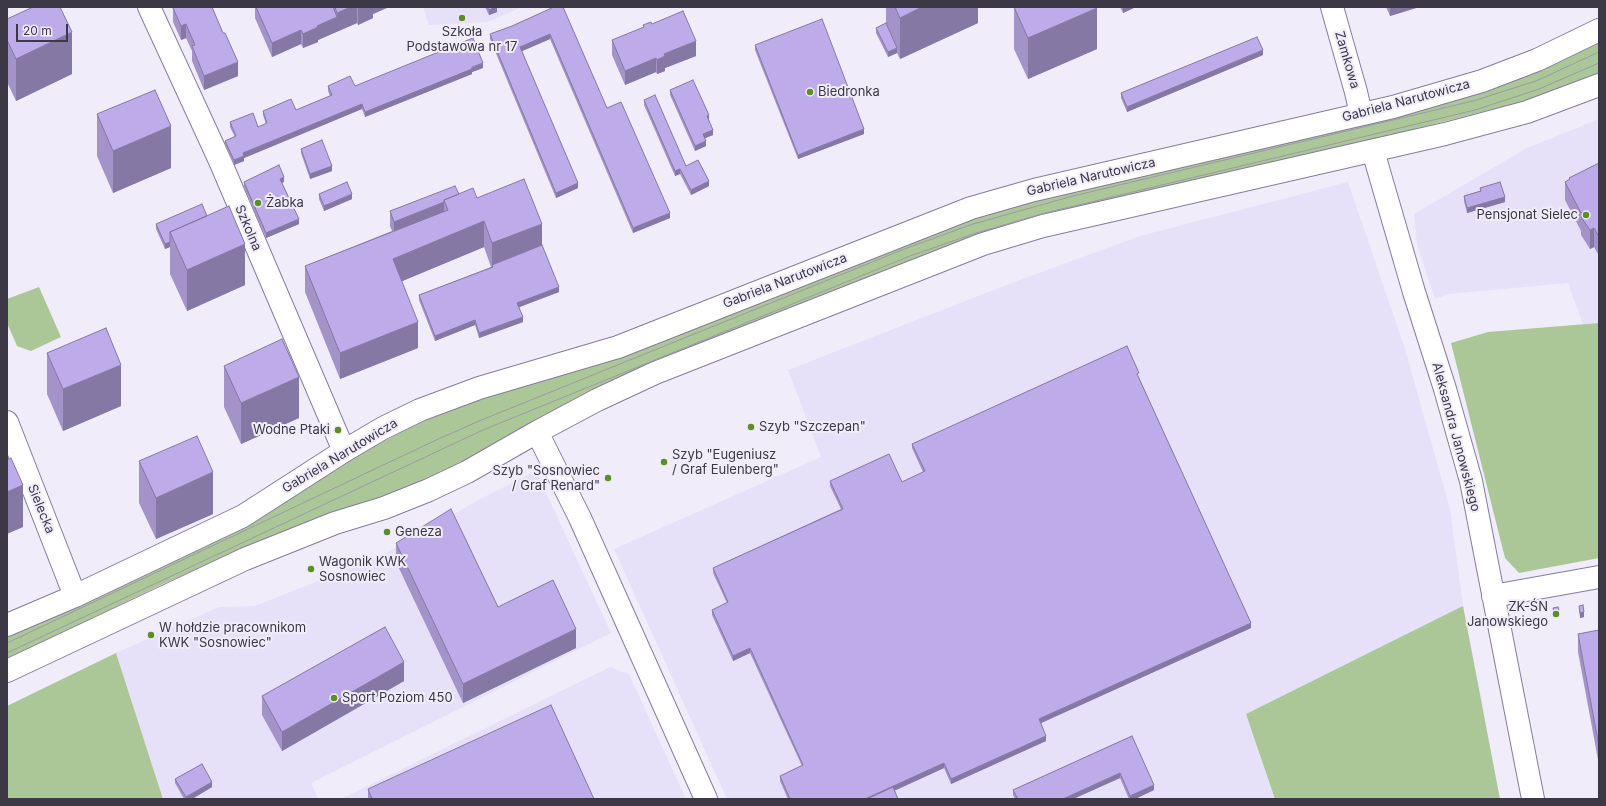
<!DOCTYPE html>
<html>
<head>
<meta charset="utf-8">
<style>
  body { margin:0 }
  #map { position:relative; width:1606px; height:806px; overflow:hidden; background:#f0ecfa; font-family:Inter,sans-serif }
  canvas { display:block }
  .frame { position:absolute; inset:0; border:8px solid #3c3846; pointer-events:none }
  .scale { position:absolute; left:16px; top:24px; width:52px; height:18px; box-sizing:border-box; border:2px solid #3c3846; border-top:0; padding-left:5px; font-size:12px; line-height:14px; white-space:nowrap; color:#3c3846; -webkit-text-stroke:3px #f0ecfa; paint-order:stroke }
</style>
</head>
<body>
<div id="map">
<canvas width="1606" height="806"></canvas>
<div class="frame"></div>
<div class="scale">20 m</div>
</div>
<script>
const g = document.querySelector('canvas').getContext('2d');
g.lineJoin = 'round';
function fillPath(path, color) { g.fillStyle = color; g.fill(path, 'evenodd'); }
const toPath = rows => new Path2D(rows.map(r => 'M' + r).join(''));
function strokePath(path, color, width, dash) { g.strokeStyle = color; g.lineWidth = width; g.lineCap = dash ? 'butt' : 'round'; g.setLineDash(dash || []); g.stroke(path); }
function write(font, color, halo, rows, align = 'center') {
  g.font = font + ' Inter,sans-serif'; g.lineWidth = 4; g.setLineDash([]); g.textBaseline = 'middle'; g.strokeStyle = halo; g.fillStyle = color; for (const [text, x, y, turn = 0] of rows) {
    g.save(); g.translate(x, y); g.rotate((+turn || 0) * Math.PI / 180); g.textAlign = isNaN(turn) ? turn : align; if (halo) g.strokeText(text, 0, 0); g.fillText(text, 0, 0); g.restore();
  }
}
const built = toPath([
  [423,7,522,7,488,22,429,25],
  [1599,119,1599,323,1583,324,1568,283,1449,294,1435,299,1417,244,1414,214,1527,148],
  [1348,182,1405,349,1450,509,1463,606,1482,701,1497,799,727,799,614,549,821,457,788,370,1009,284,1140,236],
  [536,471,611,633,311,783,318,799,163,799,116,653,219,607,255,606,381,556,480,499],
  [610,667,629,674,686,799,341,799]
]);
const green = toPath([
  [1599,39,1599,74,1540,97,1368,141,1053,215,407,490,255,544,163,584,7,659,7,634,437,414,529,383,968,220],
  [39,287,61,337,31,351,17,346,7,323,7,299],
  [1599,323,1599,558,1519,573,1505,558,1451,343,1488,332],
  [1463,606,1500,799,1275,799,1246,714],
  [116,653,163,799,7,799,7,706]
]);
const minor = toPath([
  [149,7,220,161,344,451],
  [1332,7,1356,92,1361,114],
  [1373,151,1414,292,1445,389,1471,481,1533,799],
  [7,422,75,596],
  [537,432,580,518,706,799],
  [1493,596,1599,577],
  [7,625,75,596,243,516,344,451,383,428,420,410,479,388,618,347,971,208,1034,190,1393,107,1482,81,1537,60,1599,30],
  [7,671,245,559,335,523,384,508,429,490,467,472,537,432,597,400,655,373,983,244,1043,226,1445,134,1527,112,1599,85]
]);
const tram = toPath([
  [7,643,434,441,479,421,907,248,973,224,1073,196,1473,101,1536,81,1599,52],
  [7,653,483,430,910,256,976,233,1045,213,1475,110,1539,89,1599,63]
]);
const wall = toPath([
  [255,7,389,7,373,14,373,18,358,25,357,23,318,40,318,42,303,48,301,44,272,57,255,18],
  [485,7,497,7,497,12,489,15],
  [554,7,607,108,670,218,633,233,550,39,522,51,578,188,556,198,490,39,490,34,512,26],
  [886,7,978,7,978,23,900,59,897,53,888,57,876,33,876,28,886,23],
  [1014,7,1097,49,1028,79,1014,49],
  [1120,7,1136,7,1123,13],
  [1386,7,1416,7,1416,8,1390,16],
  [173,8,238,76,204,90,192,61,192,51,186,38,181,40,173,22],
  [7,19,72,74,16,101,7,82],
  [652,24,696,56,665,68,665,71,657,74,656,72,625,85,612,55,612,40,643,28,643,25],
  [755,45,864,134,798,159,755,50],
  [1263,55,1127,112,1121,98,1121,93],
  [483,68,472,72,472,74,365,117,362,109,244,158,244,161,234,165,225,146,225,141,235,137,230,127,230,122,258,127,266,124,263,115,263,111,296,110,330,96,328,91,328,86,355,86],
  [670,90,709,120,713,135,705,138,706,146,695,151,670,95],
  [644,100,686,166,709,186,691,195,680,174,675,176,644,105],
  [97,114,171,168,113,193,97,156],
  [301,149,332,171,310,179,301,153],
  [1599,163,1599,253,1598,254,1594,247,1590,249,1581,235,1581,231,1565,200,1565,182,1569,180,1569,178],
  [244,182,284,182,282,183,299,224,266,238,244,187],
  [1480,188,1505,202,1467,213,1464,201,1464,196,1480,191],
  [319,194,352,199,324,211,319,199],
  [459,194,477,198,542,245,559,292,519,307,523,322,479,338,475,325,435,341,419,300,419,295,491,267,484,247,402,281,418,348,340,379,305,292,305,266,392,231,390,226,390,211],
  [207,216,245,285,187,311,170,274,170,247,165,249,156,229,156,224],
  [47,353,121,406,63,431,47,394],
  [224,366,299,418,241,444,224,407],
  [1139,378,1251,628,1041,723,1046,741,951,784,944,768,894,791,898,799,788,799,780,781,780,776,802,766,750,653,733,661,712,615,712,610,727,603,713,573,713,568,841,509,830,486,830,481,902,482,923,472,912,448,912,444],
  [139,461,213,514,156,539,139,503],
  [396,543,498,607,576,648,463,703,396,562],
  [1579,606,1584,617,1580,618,1579,610],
  [1599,630,1599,765,1578,652,1578,634],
  [404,681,282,751,262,715,262,696],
  [1132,736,1154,790,1135,799,1129,799,1120,778,1073,799,1015,799,1013,795,1013,790],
  [175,779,212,787,192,799,184,799,175,783],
  [368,789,594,799,368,799]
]);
const shadedWall = toPath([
  [351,7,357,7,357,23,318,40,318,42,303,48,303,34,317,26,337,17,337,13],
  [358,7,389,7,373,14,373,18,358,25],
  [496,7,497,7,497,12,489,15,489,10],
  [922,7,978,7,978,23,900,59,900,18],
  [1123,7,1136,7,1123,13],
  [1390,7,1416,7,1416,8,1390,16],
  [1097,8,1097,49,1028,79,1028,38],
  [186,24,186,38,181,40,181,26],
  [301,30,301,44,272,57,272,43],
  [72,32,72,74,16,101,16,59],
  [550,34,550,39,520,52,520,47],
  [696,41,696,56,665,68,665,71,657,74,657,60,664,54],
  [897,48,897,53,888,57,888,52],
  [1263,50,1263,55,1127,112,1127,107],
  [656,58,656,72,625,85,625,71],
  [238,62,238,76,204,90,204,76],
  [483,63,483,68,472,72,472,74,365,117,365,112],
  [362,104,362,109,244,158,244,161,234,165,234,160,243,153],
  [709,115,709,120,707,121,707,116],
  [171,126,171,168,113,193,113,151],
  [864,129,864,134,798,159,798,155],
  [713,130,713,135,703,139,703,134],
  [706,141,706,146,695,151,695,146],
  [332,166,332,171,310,179,310,174],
  [680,169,680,174,675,176,675,171],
  [284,177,284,182,280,183,280,179],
  [709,181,709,186,691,195,691,190],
  [578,183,578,188,556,198,556,193],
  [352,194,352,199,324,211,324,206],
  [1505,197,1505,202,1467,213,1467,208],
  [444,202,444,217,394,236,394,222],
  [1585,211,1585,222,1581,217,1581,231,1581,213],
  [670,213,670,218,633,233,633,228],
  [299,219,299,224,266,238,266,233],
  [484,221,484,247,393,285,393,259],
  [542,224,542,250,493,267,492,265,492,243],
  [1594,228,1594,247,1590,249,1590,230],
  [1598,235,1599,235,1599,253,1598,254],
  [170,242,170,247,165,249,165,244],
  [245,244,245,285,187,311,187,270],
  [559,287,559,292,517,308,517,303],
  [523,317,523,322,479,338,479,333],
  [475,320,475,325,435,341,435,336],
  [418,322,418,348,340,379,340,353],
  [121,365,121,406,63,431,63,389],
  [299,377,299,418,241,444,241,403],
  [213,472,213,514,156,539,156,498],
  [23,485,23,527,7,534,7,492],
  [1559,610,1559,615,1554,616,1554,612],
  [1584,612,1584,617,1580,618,1580,613],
  [1251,623,1251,628,1039,724,1039,719],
  [576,629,576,648,463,703,463,684],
  [750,648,750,653,733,661,733,656],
  [404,662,404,681,282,751,282,732],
  [1046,736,1046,741,951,784,951,779],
  [944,763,944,768,876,799,865,799],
  [1120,773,1120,778,1073,799,1063,799],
  [212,782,212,787,192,799,186,799,186,797],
  [1154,785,1154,790,1135,799,1130,799,1130,796]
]);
const building = toPath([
  [33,7,60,7,72,32,16,59,7,40,7,19,33,7],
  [176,7,212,7,223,33,225,33,238,62,204,76,192,46,195,45,186,24,181,26,173,8,176,7],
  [256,7,333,7,337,17,317,26,318,27,303,34,301,30,272,43,256,7],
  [335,7,351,7,337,13,335,7],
  [487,7,496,7,489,10,487,7],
  [554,7,563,7,607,108,621,102,670,213,633,228,550,34,520,47,578,183,556,193,490,34,512,26,554,7],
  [895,7,922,7,900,18,895,7],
  [1014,7,1096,7,1097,8,1028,38,1014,7],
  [683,11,696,41,664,54,665,56,657,60,656,58,625,71,612,40,644,27,643,25,651,22,652,24,683,11],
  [822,19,864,129,798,155,755,45,822,19],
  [886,23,897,48,888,52,876,28,886,23],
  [1257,37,1263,50,1127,107,1121,93,1257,37],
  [473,38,483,63,472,67,472,69,365,112,362,104,243,153,244,156,234,160,225,141,236,136,230,122,253,113,258,127,267,123,263,111,291,99,296,110,332,95,328,86,350,76,355,86,473,38],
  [693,80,709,115,707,116,713,130,703,134,706,141,695,146,670,90,693,80],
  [155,90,171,126,113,151,97,114,155,90],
  [655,95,686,166,698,160,709,181,691,190,680,169,675,171,644,100,655,95],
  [322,140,332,166,310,174,301,149,322,140],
  [1599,163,1599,235,1598,235,1594,228,1590,230,1581,217,1587,214,1585,211,1581,213,1565,182,1570,179,1569,178,1599,163],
  [279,165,284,177,280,179,299,219,266,233,244,182,279,165],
  [524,179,542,224,492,243,484,221,393,259,418,322,340,353,305,266,448,210,444,200,473,188,477,198,524,179],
  [347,182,352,194,324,206,319,194,347,182],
  [1500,182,1505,197,1467,208,1464,196,1481,191,1480,188,1500,182],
  [455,186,459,194,444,200,444,202,394,222,390,211,455,186],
  [202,204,207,216,170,232,170,242,165,244,156,224,202,204],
  [229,206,245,244,187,270,170,232,229,206],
  [542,245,559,287,517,303,523,317,479,333,475,320,435,336,419,295,493,267,492,265,542,245],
  [106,328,121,365,63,389,47,353,106,328],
  [282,339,299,377,241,403,224,366,282,339],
  [1127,346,1139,373,1137,374,1251,623,1039,719,1046,736,951,779,944,763,865,799,790,799,780,776,803,765,750,648,733,656,712,610,728,602,713,568,843,509,830,481,889,454,902,482,925,471,912,444,1127,346],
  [197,436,213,472,156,498,139,461,197,436],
  [11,458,23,485,7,492,7,460,11,458],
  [451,509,498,607,553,580,576,629,463,684,396,543,451,509],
  [1583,605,1584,612,1580,613,1579,606,1583,605],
  [1558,607,1559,610,1554,612,1553,608,1558,607],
  [385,627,404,662,282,732,262,696,385,627],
  [1599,630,1599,746,1578,634,1599,630],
  [551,705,594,799,372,799,368,789,551,705],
  [1132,736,1154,785,1130,796,1120,773,1063,799,1018,799,1013,790,1132,736],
  [202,764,212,782,186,797,175,779,202,764],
  [893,787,898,799,867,799,893,787]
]);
const markers = [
  [462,18,4,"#5c8e25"],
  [810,92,4,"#5c8e25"],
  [258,203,4,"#5c8e25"],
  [1586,215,4,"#5c8e25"],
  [751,427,4,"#5c8e25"],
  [338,430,4,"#5c8e25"],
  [664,462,4,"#5c8e25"],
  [608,478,4,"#5c8e25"],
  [387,532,4,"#5c8e25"],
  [311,569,4,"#5c8e25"],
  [1556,614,4,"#5c8e25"],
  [151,635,4,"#5c8e25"],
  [334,698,4,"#5c8e25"]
];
const poiNames = [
  ["Szkoła",462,32,"center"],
  ["Podstawowa nr 17",462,47,"center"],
  ["Biedronka",818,92],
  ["Żabka",266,203],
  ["Pensjonat Sielec",1578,215,"right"],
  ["Szyb \"Szczepan\"",759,427],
  ["Wodne Ptaki",330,430,"right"],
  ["Szyb \"Eugeniusz",672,455],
  ["/ Graf Eulenberg\"",672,470],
  ["Szyb \"Sosnowiec",600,471,"right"],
  ["/ Graf Renard\"",600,486,"right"],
  ["Geneza",395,532],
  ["Wagonik KWK",319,562],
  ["Sosnowiec",319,577],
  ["ZK-ŚN",1548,607,"right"],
  ["Janowskiego",1548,622,"right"],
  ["W hołdzie pracownikom",159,628],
  ["KWK \"Sosnowiec\"",159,643],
  ["Sport Poziom 450",342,698]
];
const streetNames = [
  ["Zamkowa",1347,60,74],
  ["Gabriela Narutowicza",1406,101,-15],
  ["Gabriela Narutowicza",1091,177,-13],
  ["Szkolna",248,228,67],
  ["Gabriela Narutowicza",785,281,-21],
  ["Aleksandra Janowskiego",1456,437,75],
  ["Gabriela Narutowicza",340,456,-31],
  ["Sielecka",41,509,68]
];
fillPath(built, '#e7e0f9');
fillPath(green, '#acc797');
strokePath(minor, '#867c9d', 24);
strokePath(minor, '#fff', 22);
strokePath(tram, '#9d99a7', 1);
fillPath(wall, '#a393c9');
fillPath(shadedWall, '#8578a4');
fillPath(building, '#beabea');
strokePath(building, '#8578a4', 1);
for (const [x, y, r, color] of markers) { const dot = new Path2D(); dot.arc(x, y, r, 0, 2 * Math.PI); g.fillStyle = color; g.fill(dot); strokePath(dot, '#f0ecfa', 1.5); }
write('13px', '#3c3846', '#f0ecfa', poiNames, 'left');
write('13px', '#3c3846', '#f0ecfa', streetNames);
</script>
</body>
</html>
